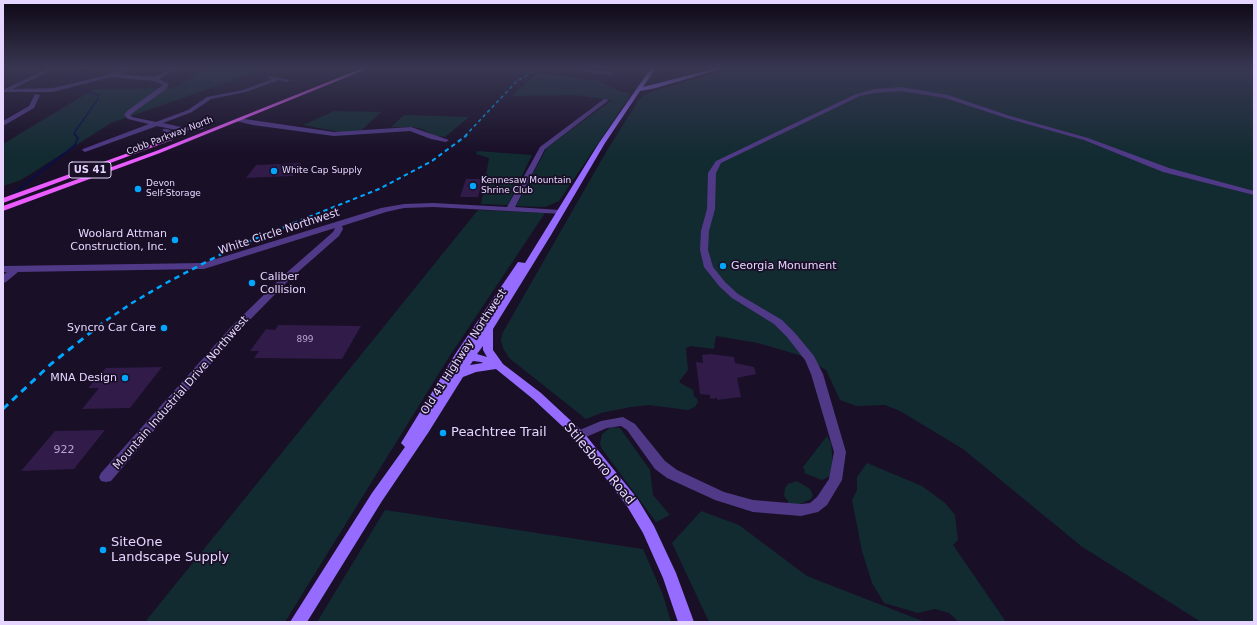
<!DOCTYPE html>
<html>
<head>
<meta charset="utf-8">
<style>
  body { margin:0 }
  #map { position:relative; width:1257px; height:625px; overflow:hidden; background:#190f27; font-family:"DejaVu Sans",sans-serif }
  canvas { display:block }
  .frame { position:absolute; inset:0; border:4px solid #e5d5ff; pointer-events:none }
</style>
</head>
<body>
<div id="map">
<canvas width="1257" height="625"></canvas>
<div class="frame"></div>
</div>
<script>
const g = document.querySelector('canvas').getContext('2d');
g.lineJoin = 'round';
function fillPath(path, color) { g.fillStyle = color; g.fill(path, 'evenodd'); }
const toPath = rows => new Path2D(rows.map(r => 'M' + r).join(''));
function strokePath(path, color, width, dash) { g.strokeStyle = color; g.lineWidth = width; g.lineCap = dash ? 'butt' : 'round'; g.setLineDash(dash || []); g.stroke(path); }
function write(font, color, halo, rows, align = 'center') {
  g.font = font + ' "DejaVu Sans",sans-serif'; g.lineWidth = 3.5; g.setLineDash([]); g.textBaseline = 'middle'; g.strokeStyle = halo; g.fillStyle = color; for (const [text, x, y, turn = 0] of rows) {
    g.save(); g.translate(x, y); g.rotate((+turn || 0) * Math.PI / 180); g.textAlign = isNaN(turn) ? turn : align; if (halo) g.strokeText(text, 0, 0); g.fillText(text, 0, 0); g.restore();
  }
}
const green = toPath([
  [206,68,268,68,111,123,21,180,3,186,3,144,94,89,175,88],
  [731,68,1254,68,1254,622,1201,622,1081,546,963,449,900,411,885,405,856,406,840,400,826,370,799,355,758,343,716,336,714,349,691,346,686,348,688,370,679,382,693,390,694,397,697,398,698,402,695,407,688,410,649,405,631,407,601,413,586,419,509,358,503,348,501,340,502,334,606,152,638,101,644,95,651,92],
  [537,73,598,81,617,90,628,93,630,96,559,201,545,207,516,206,547,147,612,100,574,95,512,96],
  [334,111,381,112,362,130,340,132,303,125],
  [404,115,469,117,445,137,435,136,422,129,413,127,391,127],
  [477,151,532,155,508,205,481,204,489,158,476,154],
  [478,210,545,213,449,357,285,622,145,622],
  [611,427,620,428,650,470,653,495,670,515,656,522,602,449,600,444,602,434],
  [827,436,831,443,833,463,830,476,822,480,804,473,805,471,803,467],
  [867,463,922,486,945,503,955,515,958,540,953,545,1006,622,959,622,949,613,935,609,918,613,884,603,872,583,862,551,852,500,857,490,857,477],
  [797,481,810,489,813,495,811,499,800,504,788,505,788,501,784,496,785,488,788,484],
  [385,510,643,549,663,595,671,622,317,622],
  [701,511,739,525,807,576,925,622,709,622,672,543]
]);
const streamFar1 = toPath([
  [68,85,67,81,88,68],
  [72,87,98,95,98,99,74,133,76,136]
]);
const stream = toPath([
  [14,193,75,145,78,138,75,135]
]);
const building = toPath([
  [301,163,293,176,246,178,256,165],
  [466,179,483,179,478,197,460,197],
  [278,325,361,326,342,359,254,358,259,351,250,351,266,329,275,330],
  [710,354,734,357,735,363,754,367,756,374,737,378,741,397,717,400,717,398,710,399,710,395,700,394,696,362,703,363,702,355],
  [162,367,130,408,82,409,99,388,88,388,106,368],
  [105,430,74,469,21,471,55,431]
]);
const street = toPath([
  [49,68,55,68,13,89,53,88,103,76,126,68,132,68,118,74,154,77,172,68,177,68,159,79,169,84,166,89,130,115,132,117,156,122,188,110,207,97,243,90,272,79,268,78,268,76,290,80,287,82,279,80,246,92,211,99,192,112,163,123,181,127,201,126,203,127,203,129,181,131,157,126,85,152,82,150,83,149,149,124,128,119,124,115,127,111,163,85,154,81,111,77,53,92,3,92,3,90,49,68],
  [575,68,582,68,615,73,612,75,584,72,575,68],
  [901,87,948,95,1010,116,1088,138,1169,168,1254,191,1254,195,1163,172,1084,140,1006,118,945,98,901,91,875,93,860,96,721,163,716,173,715,209,709,231,708,250,713,267,725,282,738,294,782,320,795,333,814,356,823,374,846,452,842,480,827,505,818,512,801,516,753,512,715,500,667,478,655,469,627,430,621,426,607,428,579,440,575,438,573,435,575,432,601,421,623,417,635,424,665,461,677,470,724,492,753,500,801,504,810,503,817,497,829,479,834,452,811,374,805,360,787,337,774,324,732,298,719,286,704,267,700,250,701,231,707,209,708,173,716,161,856,94,875,89,901,87],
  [35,94,40,95,34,108,3,126,3,121,29,106,35,94],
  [604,99,609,100,545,149,515,207,560,210,563,210,563,214,433,207,404,208,386,212,342,226,343,229,339,236,290,279,239,331,111,481,106,482,101,481,99,477,101,473,231,327,284,275,333,232,335,228,204,269,18,272,6,282,3,283,3,275,7,272,3,272,3,266,203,263,381,208,404,204,433,203,507,207,540,147,604,99],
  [238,118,334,132,411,127,449,140,446,142,431,139,410,131,334,136,253,125,236,121,236,119,238,118],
  [163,129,167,129,179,134,171,141,167,141,167,139,171,135,163,131,163,129]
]);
const secondary = toPath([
  [651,68,656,68,643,87,717,68,724,68,656,88,640,91,605,143,551,235,493,329,493,350,503,364,541,393,583,432,637,498,654,526,676,573,694,622,678,622,663,578,643,533,627,506,575,438,533,399,496,369,476,372,463,377,428,433,382,501,307,622,290,622,372,493,405,447,401,443,456,353,518,262,525,263,599,143,651,68],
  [483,346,483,350,487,357,477,354,483,346],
  [473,361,481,362,483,363,470,365,473,361]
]);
const primary = toPath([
  [363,68,369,68,160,153,3,211,3,206,156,151,363,68],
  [167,139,172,140,3,203,3,198,167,139]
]);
const railFar3 = toPath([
  [465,136,516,82,538,68]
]);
const railFar2 = toPath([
  [301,220,379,189,432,161,467,135]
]);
const railFar1 = toPath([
  [98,326,132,303,166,283,233,248,304,219]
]);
const rail = toPath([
  [3,409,51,364,100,325]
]);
const markers = [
  [274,171,4,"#01a6ff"],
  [473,186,4,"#01a6ff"],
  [138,189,4,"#01a6ff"],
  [175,240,4,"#01a6ff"],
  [723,266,4,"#01a6ff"],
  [252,283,4,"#01a6ff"],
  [164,328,4,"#01a6ff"],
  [125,378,4,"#01a6ff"],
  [443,433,4,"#01a6ff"],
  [103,550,4,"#01a6ff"]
];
const farStreetnames = [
  ["Cobb Parkway North",170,136,-21]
];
const farPoinames = [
  ["White Cap Supply",282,171],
  ["Kennesaw Mountain",481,181],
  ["Shrine Club",481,191],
  ["Devon",146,184],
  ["Self-Storage",146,194]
];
const numberNames = [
  ["899",305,340]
];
const shields = [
  [90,170,42]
];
const shieldNames = [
  ["US 41",90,170]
];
const streetNames = [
  ["White Circle Northwest",279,232,-18],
  ["Old 41 Highway Northwest",464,352,-57],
  ["Mountain Industrial Drive Northwest",181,393,-49]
];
const poiNames = [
  ["Woolard Attman",167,234],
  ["Construction, Inc.",167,247],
  ["Georgia Monument",731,266,"left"],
  ["Caliber",260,277,"left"],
  ["Collision",260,290,"left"],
  ["Syncro Car Care",156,328],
  ["MNA Design",117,378]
];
const nearNumbernames = [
  ["922",64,450]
];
const nearPoinames = [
  ["Peachtree Trail",451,433],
  ["SiteOne",111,543],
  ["Landscape Supply",111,558]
];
const nearStreetnames = [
  ["Stilesboro Road",599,464,50]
];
fillPath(green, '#122b31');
strokePath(streamFar1, '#091046', 1.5);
strokePath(stream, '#091046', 2);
fillPath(building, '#301b49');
fillPath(street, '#503987');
fillPath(secondary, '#956cff');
fillPath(primary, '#eb5cff');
strokePath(railFar3, '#01a6ff', 1.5, [3.5, 3]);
strokePath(railFar2, '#01a6ff', 2, [4.5, 3.5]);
strokePath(railFar1, '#01a6ff', 2.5, [5.5, 4.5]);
strokePath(rail, '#01a6ff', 3, [7, 5.5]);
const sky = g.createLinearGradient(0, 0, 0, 155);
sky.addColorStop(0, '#0e0815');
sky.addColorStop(0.44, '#383752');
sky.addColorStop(1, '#38375200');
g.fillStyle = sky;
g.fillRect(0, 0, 1257, 155);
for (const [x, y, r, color] of markers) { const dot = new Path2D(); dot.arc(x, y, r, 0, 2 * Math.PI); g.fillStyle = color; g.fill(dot); strokePath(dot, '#190f27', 1.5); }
write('9px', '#e5d5ff', '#190f27', farStreetnames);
write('9px', '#e5d5ff', '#190f27', farPoinames, 'left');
write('9px', '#b8a6d2', null, numberNames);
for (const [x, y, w] of shields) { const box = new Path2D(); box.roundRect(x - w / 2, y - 8, w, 16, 3); g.fillStyle = '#190f27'; g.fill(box); strokePath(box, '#e5d5ff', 1); }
write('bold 10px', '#e5d5ff', null, shieldNames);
write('11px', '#e5d5ff', '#190f27', streetNames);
write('11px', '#e5d5ff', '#190f27', poiNames, 'right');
write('11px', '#b8a6d2', null, nearNumbernames);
write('13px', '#e5d5ff', '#190f27', nearPoinames, 'left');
write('13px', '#e5d5ff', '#190f27', nearStreetnames);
</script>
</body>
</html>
